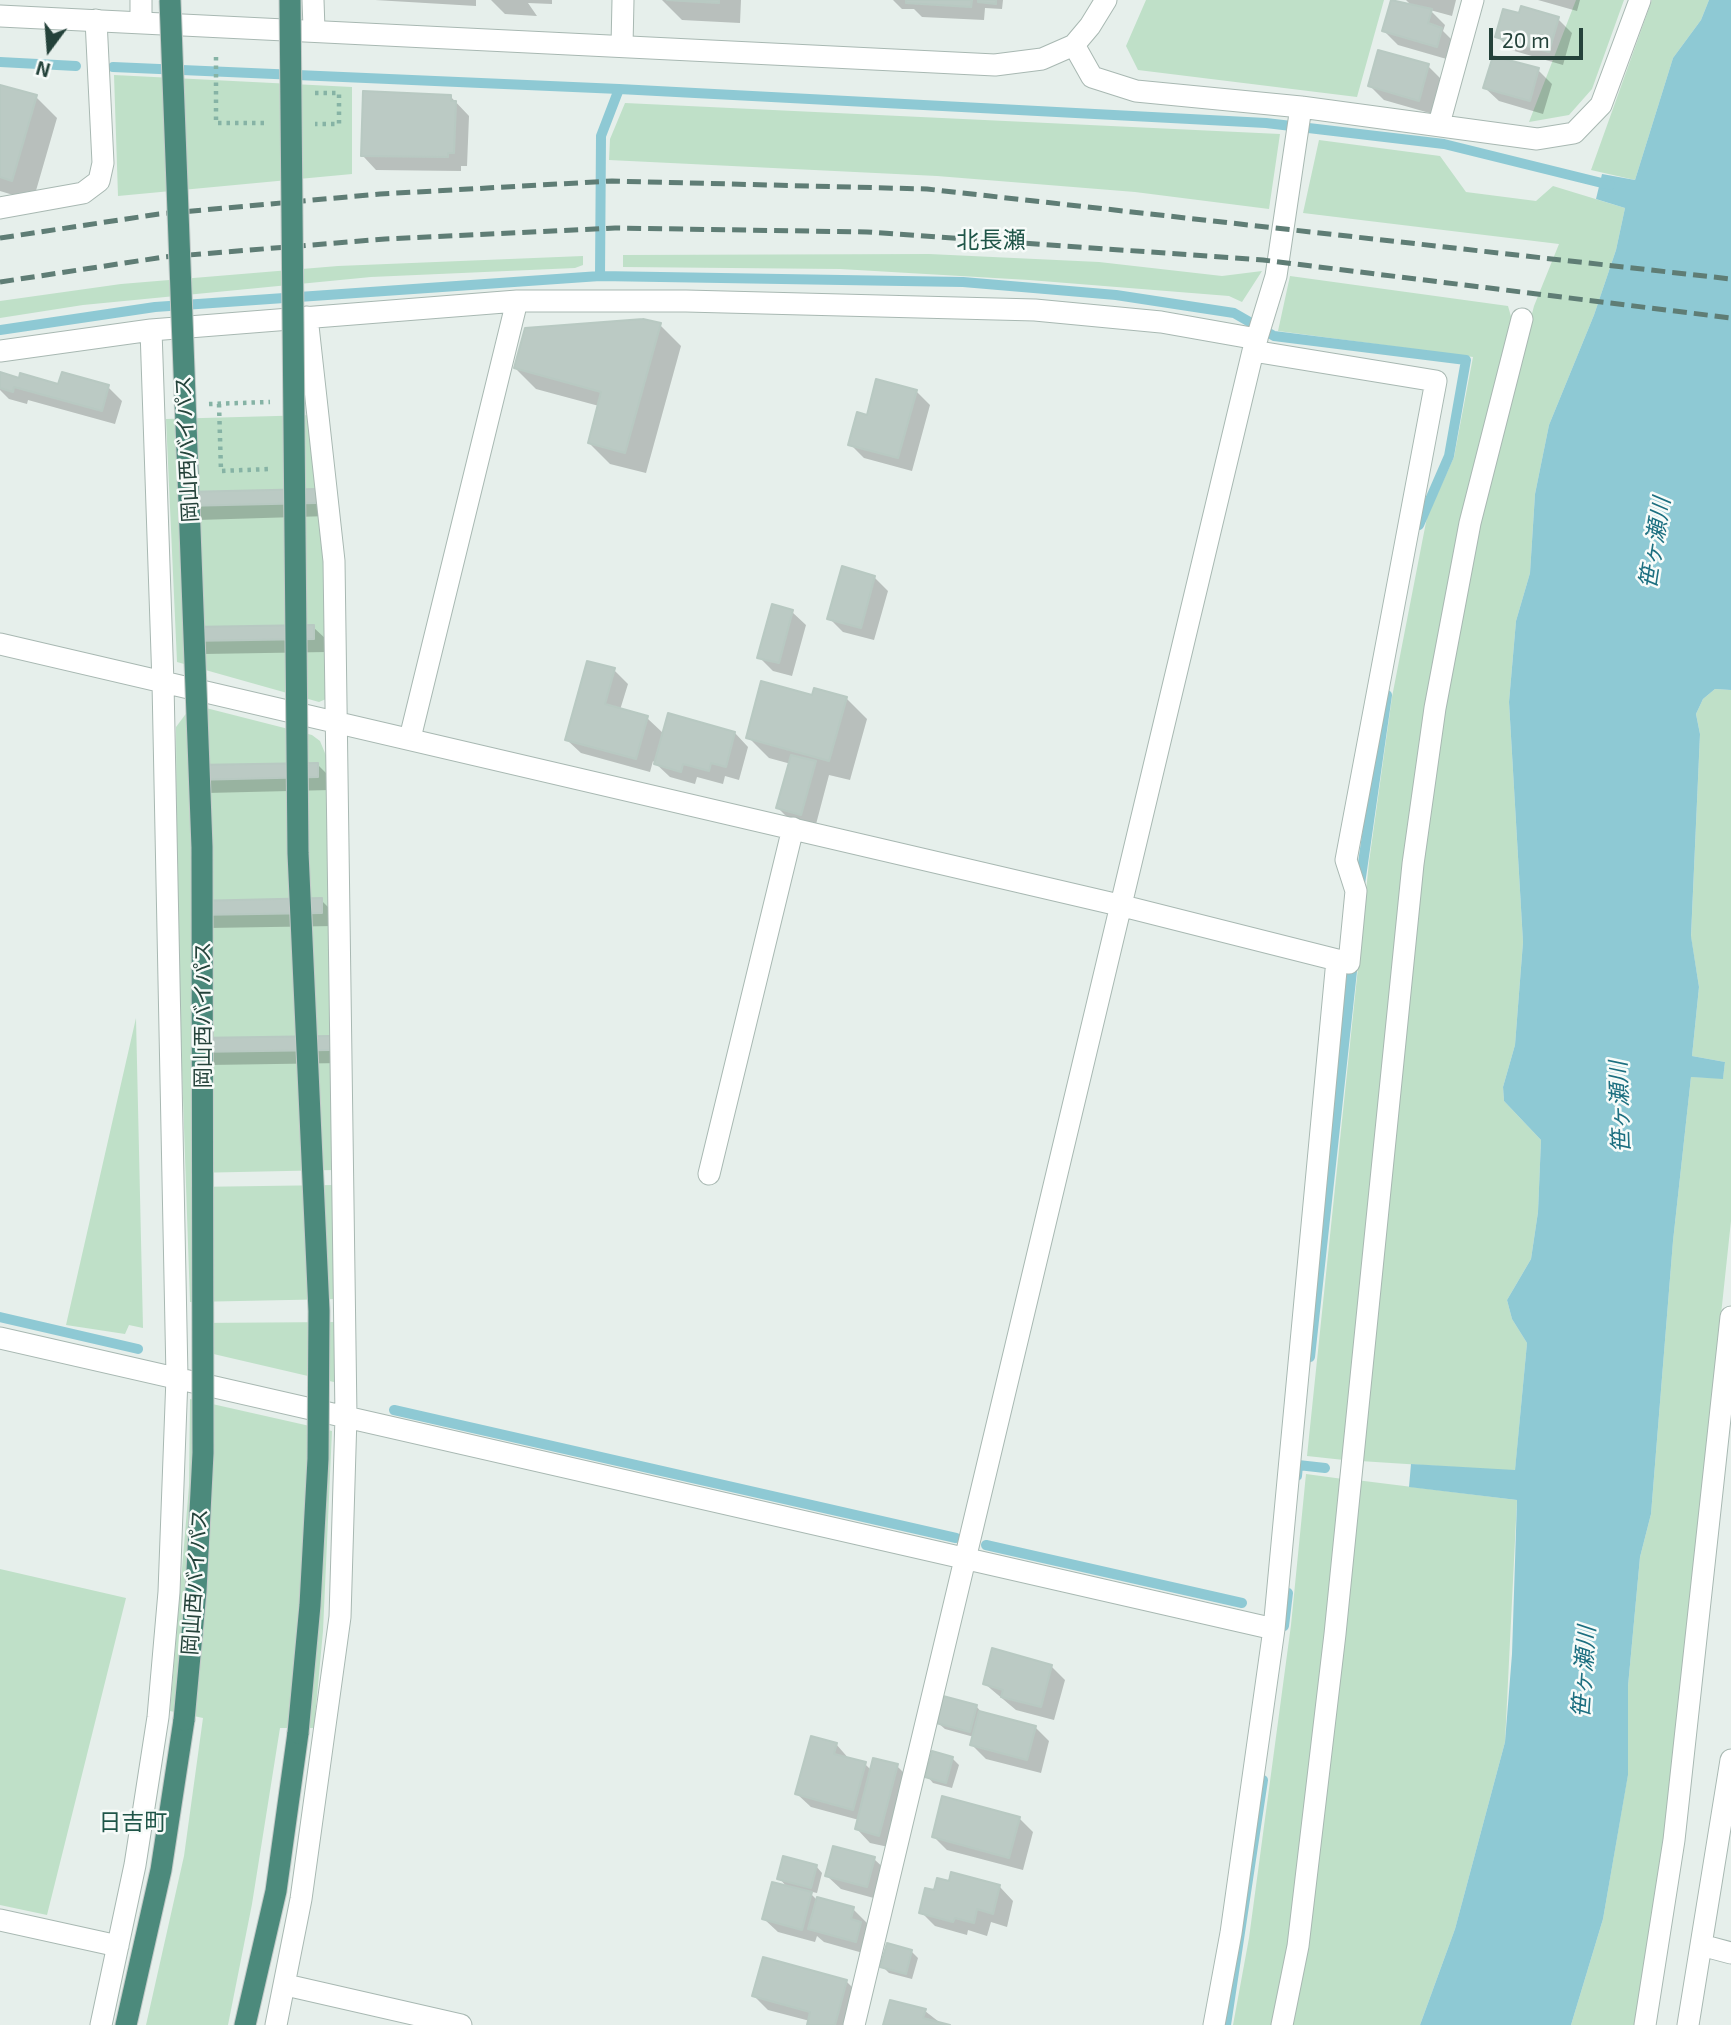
<!DOCTYPE html>
<html>
<head>
<meta charset="utf-8">
<style>
  body { margin:0 }
  #map { position:relative; width:1731px; height:2025px; overflow:hidden; background:#e6efeb; font-family:"Exo 2",sans-serif }
  canvas { display:block }
  .north { position:absolute; left:14px; top:14px; width:70px; height:70px; -webkit-text-stroke:5px #f7fbf9; paint-order:stroke; rotate:196deg; font-size:19px; font-weight:700; line-height:28px; text-align:center; color:#24423a }
  .north::after { content:''; display:block; margin:auto; width:24px; height:32px; background:#24423a; clip-path:polygon(50% 0,100% 100%,50% 72%,0 100%) }
  .scale { position:absolute; left:1489px; top:28px; width:94px; height:32px; box-sizing:border-box; border:4px solid #24423a; border-top:0; padding-left:9px; font-size:21px; line-height:24px; white-space:nowrap; color:#24423a; -webkit-text-stroke:5px #f7fbf9; paint-order:stroke }
</style>
</head>
<body>
<div id="map">
<canvas width="1731" height="2025"></canvas>
<div class="north">N</div>
<div class="scale">20 m</div>
</div>
<script>
const g = document.querySelector('canvas').getContext('2d');
g.lineJoin = 'round';
function fillPath(path, color) { g.fillStyle = color; g.fill(path, 'evenodd'); }
const toPath = rows => new Path2D(rows.map(r => 'M' + r).join(''));
function strokePath(path, color, width, dash) { g.strokeStyle = color; g.lineWidth = width; g.lineCap = dash ? 'butt' : 'round'; g.setLineDash(dash || []); g.stroke(path); }
function write(font, color, halo, rows, align = 'center') {
  g.font = font + ' "Exo 2","Noto Sans JP",sans-serif'; g.lineWidth = 5; g.setLineDash([]); g.textBaseline = 'middle'; g.strokeStyle = halo; g.fillStyle = color; for (const [text, x, y, turn = 0] of rows) {
    g.save(); g.translate(x, y); g.rotate((+turn || 0) * Math.PI / 180); g.textAlign = isNaN(turn) ? turn : align; if (halo) g.strokeText(text, 0, 0); g.fillText(text, 0, 0); g.restore();
  }
}
const green = toPath([
  [1146,0,1384,0,1357,97,1138,70,1126,46],
  [1576,0,1624,0,1592,89,1569,115,1529,122],
  [1652,0,1709,0,1701,20,1673,58,1635,180,1591,170],
  [114,75,352,87,352,174,118,196],
  [625,103,1280,134,1269,209,1135,192,937,176,609,160,610,139],
  [1319,140,1440,156,1466,192,1536,201,1553,186,1625,208,1616,250,1594,315,1549,425,1535,494,1530,573,1516,621,1509,702,1523,942,1515,1045,1503,1087,1504,1101,1541,1140,1538,1212,1531,1259,1507,1300,1512,1319,1527,1343,1515,1471,1360,1461,1420,865,1442,707,1478,523,1534,306,1559,244,1303,213],
  [929,254,1099,262,1222,276,1262,271,1242,302,1229,296,1029,280,840,269,623,267,623,255],
  [583,256,583,265,575,268,371,277,83,305,0,318,0,301,121,284,338,266],
  [1290,276,1508,306,1514,327,1463,522,1344,1460,1307,1456,1369,862,1392,697,1427,517,1454,457,1473,357,1278,331],
  [313,415,323,547,328,692,326,699,319,702,177,662,166,419],
  [315,489,316,503,183,506,182,492],
  [314,625,314,639,189,641,188,627],
  [1715,689,1731,690,1731,1221,1665,1839,1637,2025,1571,2025,1603,1919,1628,1774,1628,1686,1640,1557,1651,1514,1673,1241,1691,1077,1723,1078,1725,1062,1692,1056,1699,987,1691,937,1700,734,1696,714,1703,699],
  [206,708,312,735,320,741,327,758,338,1299,190,1302,177,924,176,727,188,711],
  [317,763,318,777,192,780,192,765],
  [321,899,322,913,193,915,193,901],
  [330,1036,330,1050,194,1052,193,1038],
  [334,1170,335,1185,191,1187,191,1173],
  [136,1018,143,1328,129,1325,125,1334,66,1325],
  [338,1322,338,1383,192,1349,193,1323],
  [190,1399,332,1431,323,1631,314,1728,280,1728,252,1904,228,2025,146,2025,184,1856,203,1718,170,1711,189,1486],
  [1306,1474,1343,1479,1291,1946,1274,2025,1233,2025,1249,1938,1291,1625],
  [1356,1480,1517,1500,1505,1742,1455,1929,1420,2025,1289,2025],
  [0,1569,126,1598,47,1915,0,1905]
]);
const water = toPath([
  [1709,0,1731,0,1731,690,1715,689,1703,699,1696,714,1700,734,1691,936,1699,987,1692,1056,1725,1062,1723,1079,1691,1077,1673,1241,1651,1514,1640,1557,1628,1686,1628,1775,1603,1919,1571,2025,1420,2025,1455,1929,1505,1742,1512,1654,1517,1500,1409,1487,1411,1464,1515,1470,1527,1343,1512,1319,1507,1300,1531,1259,1538,1212,1541,1140,1504,1101,1503,1087,1515,1045,1523,942,1509,702,1516,621,1530,573,1535,494,1549,425,1594,315,1616,250,1625,208,1596,199,1602,174,1635,180,1673,58,1701,20]
]);
const shadow = toPath([
  [375,0,476,0,476,6],
  [491,0,552,0,552,4,528,3,537,16,505,14],
  [662,0,741,0,740,23,682,20],
  [893,0,1003,0,1002,9,985,8,984,20,922,17,914,9,902,9],
  [1393,0,1411,5,1406,0,1456,0,1452,16,1430,10,1445,25,1443,31,1455,43,1450,60,1398,45,1384,31],
  [1538,0,1580,0,1577,11],
  [1558,19,1572,33,1563,65,1511,50,1497,36],
  [1380,52,1428,66,1442,80,1433,114,1384,100,1370,86],
  [1538,70,1552,84,1543,114,1499,101,1485,88],
  [0,87,36,97,57,118,33,201,0,191],
  [451,97,469,116,467,166,461,166,461,171,376,170,363,156],
  [660,325,681,346,646,473,610,464,589,443,599,406,536,389,515,368],
  [0,374,60,386,108,387,122,401,115,424,28,400,27,404,9,399,0,390],
  [916,391,930,405,912,471,864,458,850,444],
  [315,491,329,516,198,520,184,506],
  [874,577,888,591,874,640,843,632,829,618],
  [792,612,806,625,792,676,773,671,759,657],
  [313,627,327,640,327,652,204,654,190,641],
  [614,670,628,684,620,710,647,718,664,734,735,733,748,747,739,780,725,776,723,784,697,777,695,784,670,777,653,761,650,772,581,753,567,740],
  [846,698,867,719,850,780,829,775,815,828,792,822,778,808,791,764,769,758,748,737],
  [317,764,331,778,331,790,207,793,193,779],
  [321,900,335,914,335,926,208,928,194,914],
  [329,1038,343,1052,343,1063,209,1065,195,1051],
  [1051,1666,1065,1680,1054,1720,1016,1710,985,1684],
  [976,1706,983,1714,1035,1727,1049,1741,1041,1773,986,1759,972,1745,974,1737,945,1729,938,1723],
  [836,1744,850,1760,865,1764,872,1771,897,1766,911,1780,893,1848,870,1843,857,1829,859,1820,811,1807,797,1794],
  [952,1758,959,1765,952,1788,933,1783,927,1776],
  [1019,1818,1033,1832,1023,1870,947,1850,933,1836],
  [874,1859,888,1872,881,1900,841,1889,827,1876],
  [816,1866,822,1873,817,1893,808,1891,816,1899,853,1909,867,1923,866,1929,874,1937,870,1955,824,1942,817,1936,815,1942,778,1932,764,1919,788,1888,779,1878],
  [1000,1887,1013,1901,1007,1927,991,1922,987,1936,968,1930,967,1935,935,1926,921,1912],
  [911,1951,918,1958,912,1979,889,1973,882,1966],
  [846,1981,860,1995,852,2025,809,2025,810,2021,768,2010,754,1996],
  [925,2011,943,2025,885,2025]
]);
const stream = toPath([
  [0,62,76,66],
  [113,67,619,89,1266,123,1444,144,1610,185],
  [600,276,601,136,619,89],
  [0,330,155,307,600,276,963,282,1116,295,1234,313,1274,336,1466,360,1449,456,1419,525],
  [1360,884,1387,695],
  [0,1317,138,1349],
  [1310,1357,1353,962],
  [394,1410,956,1538],
  [1297,1476,1298,1465,1325,1468],
  [986,1545,1242,1603],
  [1284,1626,1288,1593],
  [1226,2025,1263,1780]
]);
const building = toPath([
  [667,0,719,0,719,3,667,0],
  [906,0,972,0,971,7,906,3,906,0],
  [978,0,996,0,996,4,978,2,978,0],
  [1391,0,1432,9,1428,23,1442,28,1437,47,1382,31,1391,0],
  [1521,6,1559,17,1549,52,1495,37,1503,9,1519,13,1521,6],
  [1378,50,1429,64,1419,101,1368,86,1378,50],
  [1493,56,1539,68,1530,101,1483,88,1493,56],
  [0,85,37,95,12,181,0,177,0,85],
  [363,91,451,95,451,101,456,101,454,153,448,153,448,157,361,156,363,91],
  [643,319,661,323,625,453,588,443,601,392,514,368,525,328,643,319],
  [0,372,19,378,20,373,58,384,62,372,109,385,102,411,14,387,13,392,0,388,0,372],
  [876,379,917,390,898,458,848,445,857,412,867,415,876,379],
  [316,489,316,503,182,506,182,492,316,489],
  [842,566,875,576,861,628,827,619,842,566],
  [772,604,793,610,779,663,757,658,772,604],
  [314,625,314,639,188,641,188,627,314,625],
  [587,661,615,668,605,704,648,716,636,759,565,740,587,661],
  [761,681,812,695,814,688,847,697,829,761,746,738,761,681],
  [668,713,735,732,726,767,711,763,709,771,683,764,681,772,654,764,668,713],
  [791,755,816,761,801,815,776,808,791,755],
  [318,763,318,777,192,780,191,765,318,763],
  [322,898,322,913,193,915,193,901,322,898],
  [330,1036,330,1050,193,1052,193,1038,330,1036],
  [992,1648,1052,1665,1041,1707,1001,1697,1003,1690,983,1684,992,1648],
  [943,1696,977,1705,970,1732,936,1723,943,1696],
  [979,1711,1036,1726,1027,1760,970,1745,979,1711],
  [811,1736,837,1743,834,1754,866,1762,853,1810,795,1794,811,1736],
  [932,1751,953,1757,946,1783,925,1777,932,1751],
  [873,1758,898,1764,879,1836,855,1829,873,1758],
  [942,1796,1020,1817,1009,1858,932,1837,942,1796],
  [833,1846,875,1857,867,1887,825,1876,833,1846],
  [783,1856,817,1865,811,1888,777,1879,783,1856],
  [951,1872,1000,1885,993,1914,977,1909,974,1923,955,1918,953,1922,919,1913,925,1888,934,1890,937,1878,949,1881,951,1872],
  [772,1882,812,1892,802,1930,762,1919,772,1882],
  [817,1897,854,1907,851,1919,861,1922,856,1942,808,1929,817,1897],
  [887,1943,912,1950,906,1974,880,1967,887,1943],
  [763,1957,847,1980,835,2025,807,2025,810,2012,752,1996,763,1957],
  [890,2000,926,2009,923,2018,950,2025,883,2025,890,2000]
]);
const path = toPath([
  [216,57,216,123,264,123],
  [315,93,339,93,339,124,315,124],
  [209,404,270,402],
  [219,404,221,471,269,469]
]);
const minor = toPath([
  [141,0,141,22],
  [313,0,314,29],
  [1074,45,1092,77,1136,91,1301,107,1537,139,1574,133,1601,105,1640,0],
  [622,46,623,0],
  [1439,124,1473,0],
  [0,208,83,193,99,181,103,163,96,20],
  [0,351,151,330,517,301,686,301,1035,310,1161,322,1257,339],
  [0,644,1123,906,1349,963,1356,891,1346,860,1436,381,1253,351],
  [410,738,517,301],
  [709,1174,793,828],
  [0,1338,1274,1629],
  [0,1920,118,1946],
  [1701,1945,1731,1953],
  [286,1985,461,2025],
  [101,2025,135,1865,158,1717,169,1592,177,1377,163,683,151,330],
  [276,2025,301,1899,340,1617,346,1416,334,561,307,317],
  [854,2025,1253,351,1276,276,1301,107],
  [1214,2025,1231,1933,1274,1629,1337,960],
  [1282,2025,1298,1946,1335,1634,1413,864,1435,708,1470,523,1522,319],
  [1645,2025,1674,1840,1731,1317],
  [1688,2025,1731,1760]
]);
const tertiary = toPath([
  [0,16,995,65,1042,59,1074,45,1090,26,1106,0]
]);
const trunk = toPath([
  [126,2025,161,1870,184,1720],
  [245,2025,276,1891,298,1733]
]);
const rail = toPath([
  [0,238,159,214,380,194,612,181,927,189,1731,279],
  [0,282,164,257,385,239,615,228,867,232,1263,260,1731,318]
]);
const trunkBridge = toPath([
  [170,0,202,847,203,1453,196,1591,184,1720],
  [290,0,298,853,319,1311,318,1459,310,1605,298,1733]
]);
const streetNames = [
  ["岡山西バイパス",187,449,-93],
  ["岡山西バイパス",203,1015,-90],
  ["岡山西バイパス",195,1582,-86]
];
const neighbourhoodNames = [
  ["北長瀬",991,240],
  ["日吉町",133,1822]
];
const waterNames = [
  ["笹ヶ瀬川",1655,543,-81],
  ["笹ヶ瀬川",1620,1107,-92],
  ["笹ヶ瀬川",1584,1672,-86]
];
fillPath(green, '#bfe0c8');
fillPath(water, '#8ec9d4');
fillPath(shadow, '#0003');
strokePath(stream, '#8ec9d4', 10);
fillPath(building, '#bbcac4');
strokePath(building, '#b8c9c2', 2);
strokePath(minor, '#a8b8b2', 23);
strokePath(tertiary, '#a8b8b2', 23);
strokePath(trunk, '#c2cac8', 23);
strokePath(path, '#86b3a5', 4.5, [3.5, 5]);
strokePath(minor, '#fff', 21);
strokePath(tertiary, '#fff', 21);
strokePath(trunk, '#4c8a7c', 21);
strokePath(rail, '#5f7d75', 5, [14, 7]);
strokePath(trunkBridge, '#c2cac8', 23, []);
strokePath(trunkBridge, '#4c8a7c', 21);
write('21px', '#24423a', '#f7fbf9', streetNames);
write('23px', '#1f5548', '#f7fbf9', neighbourhoodNames);
write('italic 23px', '#1c6f80', '#f7fbf9', waterNames);
</script>
</body>
</html>
